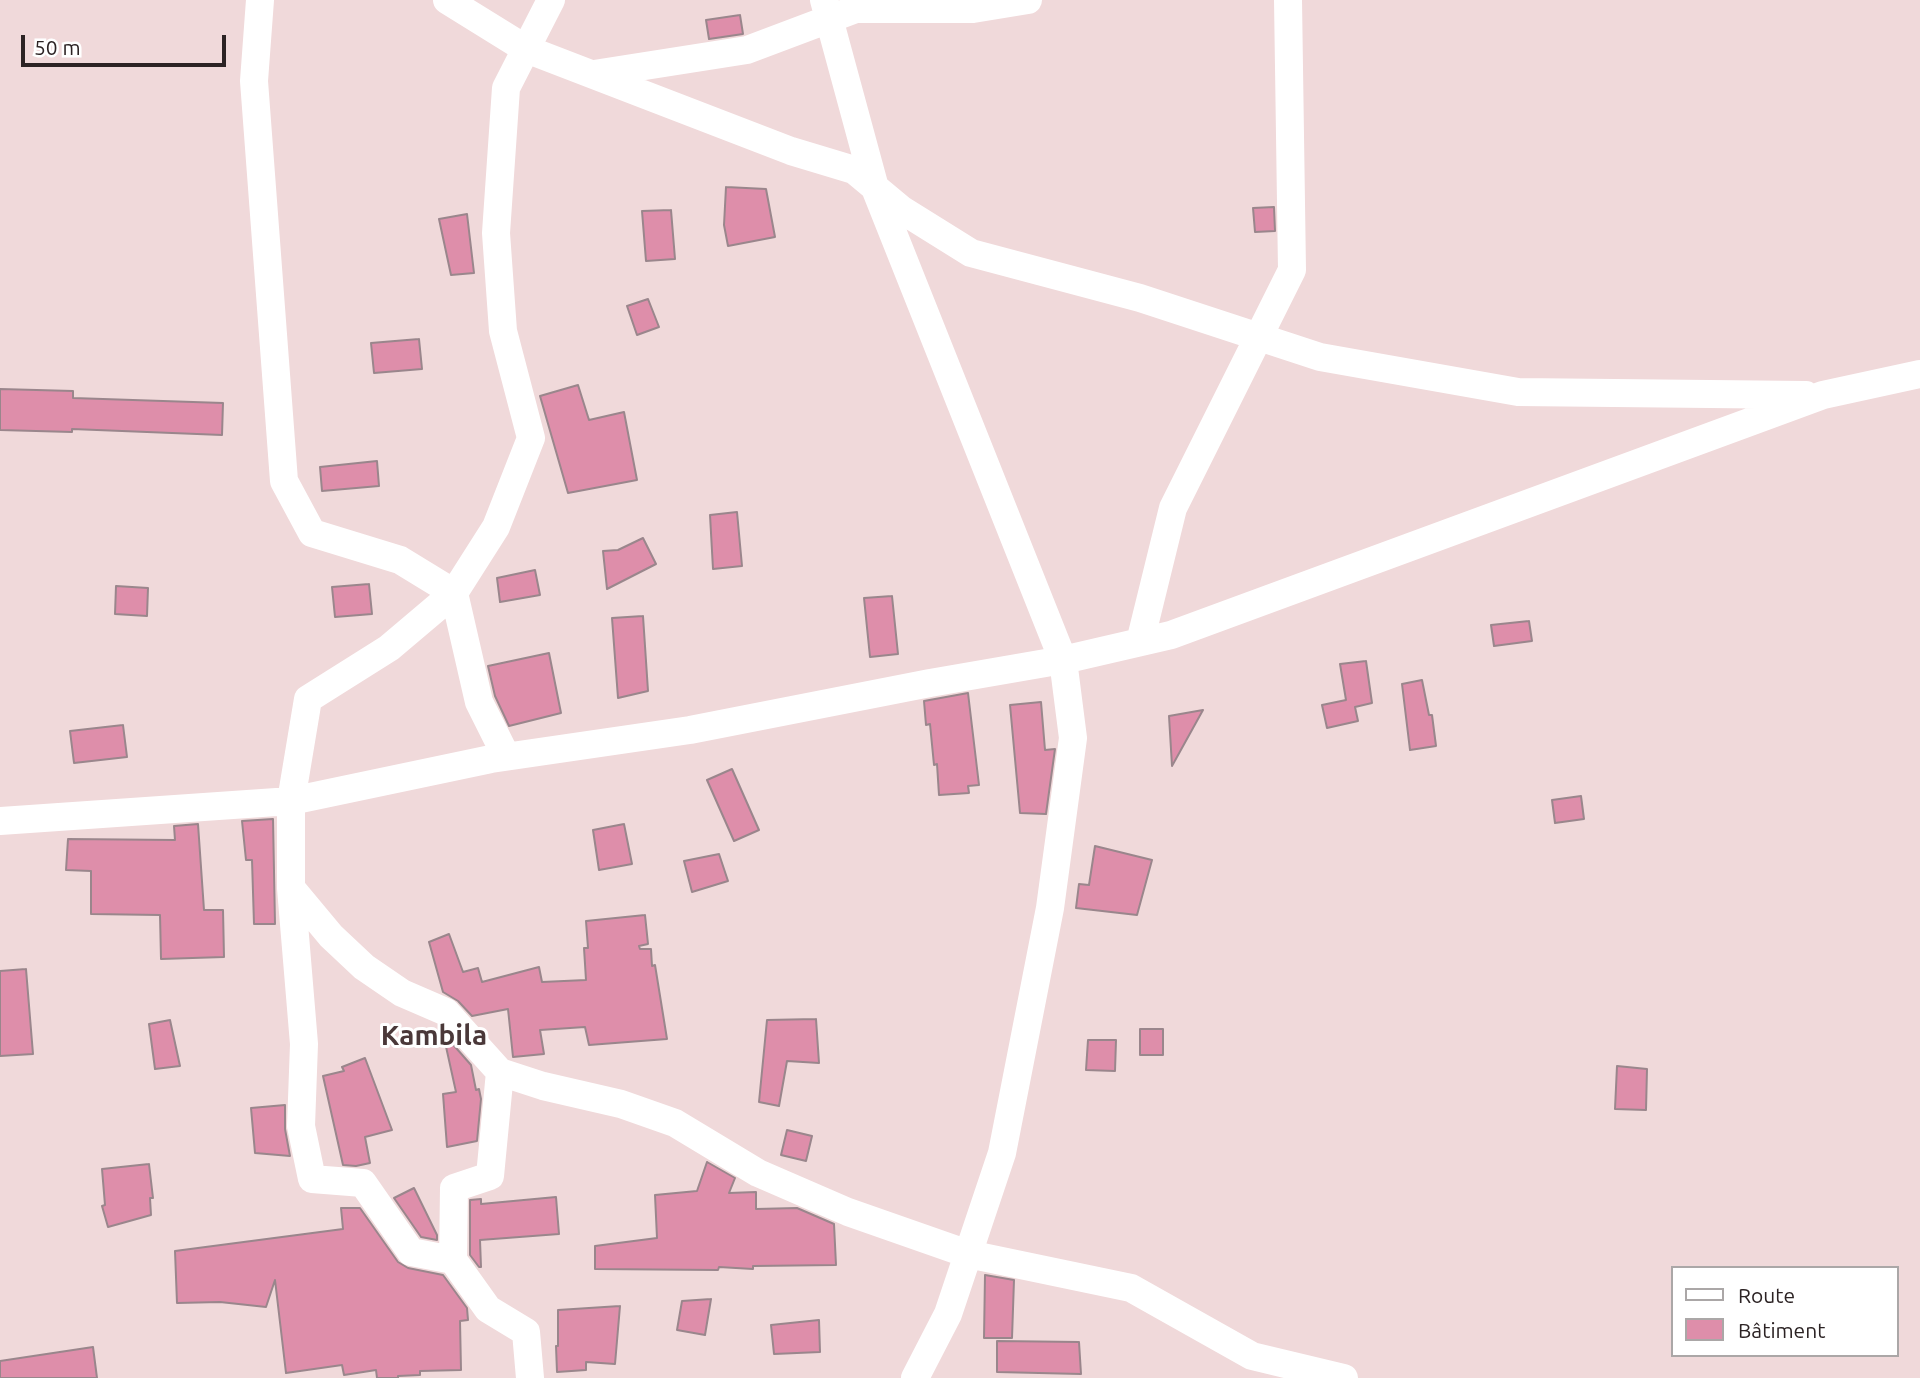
<!DOCTYPE html>
<html>
<head>
<meta charset="utf-8">
<style>
  body { margin:0 }
  #map { position:relative; width:1920px; height:1378px; overflow:hidden; background:#f0d9da; font-family:Ubuntu,sans-serif }
  canvas { display:block }
  .legend { position:absolute; left:1671px; top:1266px; width:228px; height:91px; box-sizing:border-box; background:#fff; border:2px solid #aba7a7; margin:0; padding:9px 12px; list-style:none; font-size:21px; color:#2c2324 }
  .legend li { display:flex; align-items:center; gap:14px; height:35px }
  .legend b { width:35px; border:2px solid #aba7a7 }
  .scale { position:absolute; left:21px; top:35px; width:205px; height:32px; box-sizing:border-box; border:4px solid #2c2324; border-top:0; padding-left:9px; font-size:21px; line-height:24px; white-space:nowrap; color:#2c2324; -webkit-text-stroke:5px #fff; paint-order:stroke }
</style>
</head>
<body>
<div id="map">
<canvas width="1920" height="1378"></canvas>
<ul class="legend">
<li><b style="height:9px;background:#fff"></b>Route</li>
<li><b style="height:19px;background:#de8eaa"></b>Bâtiment</li>
</ul>
<div class="scale">50 m</div>
</div>
<script>
const g = document.querySelector('canvas').getContext('2d');
g.lineJoin = 'round';
function fillPath(path, color) { g.fillStyle = color; g.fill(path, 'evenodd'); }
const toPath = rows => new Path2D(rows.map(r => 'M' + r).join(''));
function strokePath(path, color, width, dash) { g.strokeStyle = color; g.lineWidth = width; g.lineCap = dash ? 'butt' : 'round'; g.setLineDash(dash || []); g.stroke(path); }
function write(font, color, halo, rows, align = 'center') {
  g.font = font + ' Ubuntu,sans-serif'; g.lineWidth = 6; g.setLineDash([]); g.textBaseline = 'middle'; g.strokeStyle = halo; g.fillStyle = color; for (const [text, x, y, turn = 0] of rows) {
    g.save(); g.translate(x, y); g.rotate((+turn || 0) * Math.PI / 180); g.textAlign = isNaN(turn) ? turn : align; if (halo) g.strokeText(text, 0, 0); g.fillText(text, 0, 0); g.restore();
  }
}
const building = toPath([
  [740,15,743,34,709,39,706,20,740,15],
  [726,187,766,189,775,237,728,246,724,225,726,187],
  [1274,207,1275,231,1255,232,1253,208,1274,207],
  [671,210,675,259,646,261,642,211,671,210],
  [467,214,474,273,451,275,439,219,467,214],
  [648,299,659,327,637,335,627,306,648,299],
  [419,339,422,369,374,373,371,343,419,339],
  [578,385,589,420,624,412,637,480,568,493,540,396,578,385],
  [0,389,73,391,73,398,223,403,222,435,72,429,72,432,0,430,0,389],
  [377,461,379,486,322,491,320,467,377,461],
  [737,512,742,566,713,569,710,515,737,512],
  [643,538,656,564,607,589,603,551,618,550,643,538],
  [535,570,540,595,500,602,497,578,535,570],
  [369,584,372,614,335,617,332,587,369,584],
  [116,586,148,588,147,616,115,614,116,586],
  [892,596,898,654,870,657,864,598,892,596],
  [643,616,648,691,618,698,612,618,643,616],
  [1529,621,1532,641,1494,646,1491,625,1529,621],
  [549,653,561,713,509,726,495,696,488,666,549,653],
  [1366,661,1372,703,1355,707,1358,721,1327,728,1322,705,1346,700,1340,664,1366,661],
  [1422,680,1429,715,1432,715,1436,746,1410,750,1402,684,1422,680],
  [968,693,979,785,968,786,969,793,939,795,937,764,934,765,930,724,926,725,924,701,968,693],
  [1041,702,1045,750,1055,749,1046,814,1020,813,1010,705,1041,702],
  [1203,710,1172,766,1169,716,1203,710],
  [123,725,127,757,74,763,70,731,123,725],
  [732,769,759,830,734,841,707,780,732,769],
  [1581,796,1584,819,1555,823,1552,800,1581,796],
  [273,819,275,924,254,924,252,860,246,860,242,821,273,819],
  [198,824,204,910,223,910,224,957,161,959,160,915,91,914,91,871,66,870,68,839,175,840,174,826,198,824],
  [624,824,632,864,599,870,593,830,624,824],
  [1095,846,1152,860,1137,915,1076,908,1079,884,1089,885,1095,846],
  [719,854,728,881,692,892,684,861,719,854],
  [645,915,648,944,639,946,640,949,651,949,652,966,655,965,667,1039,589,1045,585,1027,540,1030,544,1054,513,1057,508,1009,472,1016,458,1001,443,992,429,942,449,934,463,972,478,968,482,982,539,967,542,982,586,980,584,948,588,948,586,921,645,915],
  [26,969,33,1054,0,1056,0,971,26,969],
  [816,1019,819,1063,787,1061,779,1106,759,1102,767,1020,816,1019],
  [170,1020,180,1066,155,1069,149,1024,170,1020],
  [1140,1029,1163,1029,1163,1055,1140,1055,1140,1029],
  [443,1033,471,1065,476,1090,479,1089,481,1099,477,1141,447,1147,443,1094,456,1092,443,1033],
  [1088,1040,1116,1040,1115,1071,1086,1070,1088,1040],
  [365,1058,392,1130,365,1137,370,1163,356,1166,343,1165,323,1076,344,1071,342,1067,365,1058],
  [1617,1066,1647,1069,1646,1110,1615,1109,1617,1066],
  [285,1105,285,1129,290,1156,255,1153,251,1108,285,1105],
  [787,1130,812,1136,806,1161,781,1155,787,1130],
  [707,1162,735,1178,729,1193,756,1192,756,1209,797,1208,834,1224,836,1265,753,1266,753,1269,719,1267,718,1270,595,1269,595,1246,657,1238,655,1195,697,1191,707,1162],
  [149,1164,153,1198,150,1198,151,1215,108,1227,102,1206,105,1205,102,1169,149,1164],
  [414,1188,437,1235,437,1240,421,1237,394,1198,414,1188],
  [556,1197,559,1234,480,1240,481,1267,479,1267,470,1255,470,1200,481,1199,481,1204,556,1197],
  [341,1208,360,1208,398,1262,408,1268,443,1275,467,1308,468,1320,460,1321,461,1370,420,1371,420,1375,398,1376,398,1378,377,1378,376,1370,344,1375,342,1365,286,1373,275,1280,266,1307,220,1302,177,1303,175,1251,343,1229,341,1208],
  [985,1275,1014,1280,1012,1338,984,1338,985,1275],
  [711,1299,705,1335,677,1330,682,1301,711,1299],
  [620,1306,615,1364,586,1362,586,1370,557,1372,556,1346,558,1346,558,1310,620,1306],
  [819,1320,820,1352,774,1354,771,1325,819,1320],
  [997,1341,1079,1342,1081,1374,997,1372,997,1341],
  [93,1347,97,1378,0,1378,0,1361,93,1347]
]);
const minor = toPath([
  [260,0,254,81,284,481,312,533,400,560,454,593,479,702,506,756],
  [447,0,526,49,791,151,854,170,902,210,971,253,1140,298,1320,357,1518,392,1806,395],
  [824,0,875,188,1063,660,1073,738,1050,908,1002,1153,948,1314,915,1378],
  [594,74,747,50,856,9,973,9,1028,0],
  [1140,642,1173,508,1292,270,1288,0],
  [0,821,291,801,491,759,690,730,930,683,1063,660,1171,635,1823,395,1920,374],
  [291,888,331,936,364,967,402,993,446,1012,500,1072,543,1086,621,1104,675,1123,758,1173,848,1212,968,1254,1131,1288,1252,1356,1344,1378],
  [453,1260,454,1188,490,1176,500,1072],
  [530,1378,526,1332,488,1309,453,1260,411,1252,363,1183,312,1179,301,1126,304,1044,291,888,291,801,308,699,389,648,454,593,496,527,531,438,503,331,496,233,506,88,551,0]
]);
const districtNames = [
  ["Kambila",434,1036]
];
fillPath(building, '#de8eaa');
strokePath(building, '#9a868c', 2);
strokePath(minor, '#fff', 28);
write('bold 28px', '#4a3839', '#fff', districtNames);
</script>
</body>
</html>
